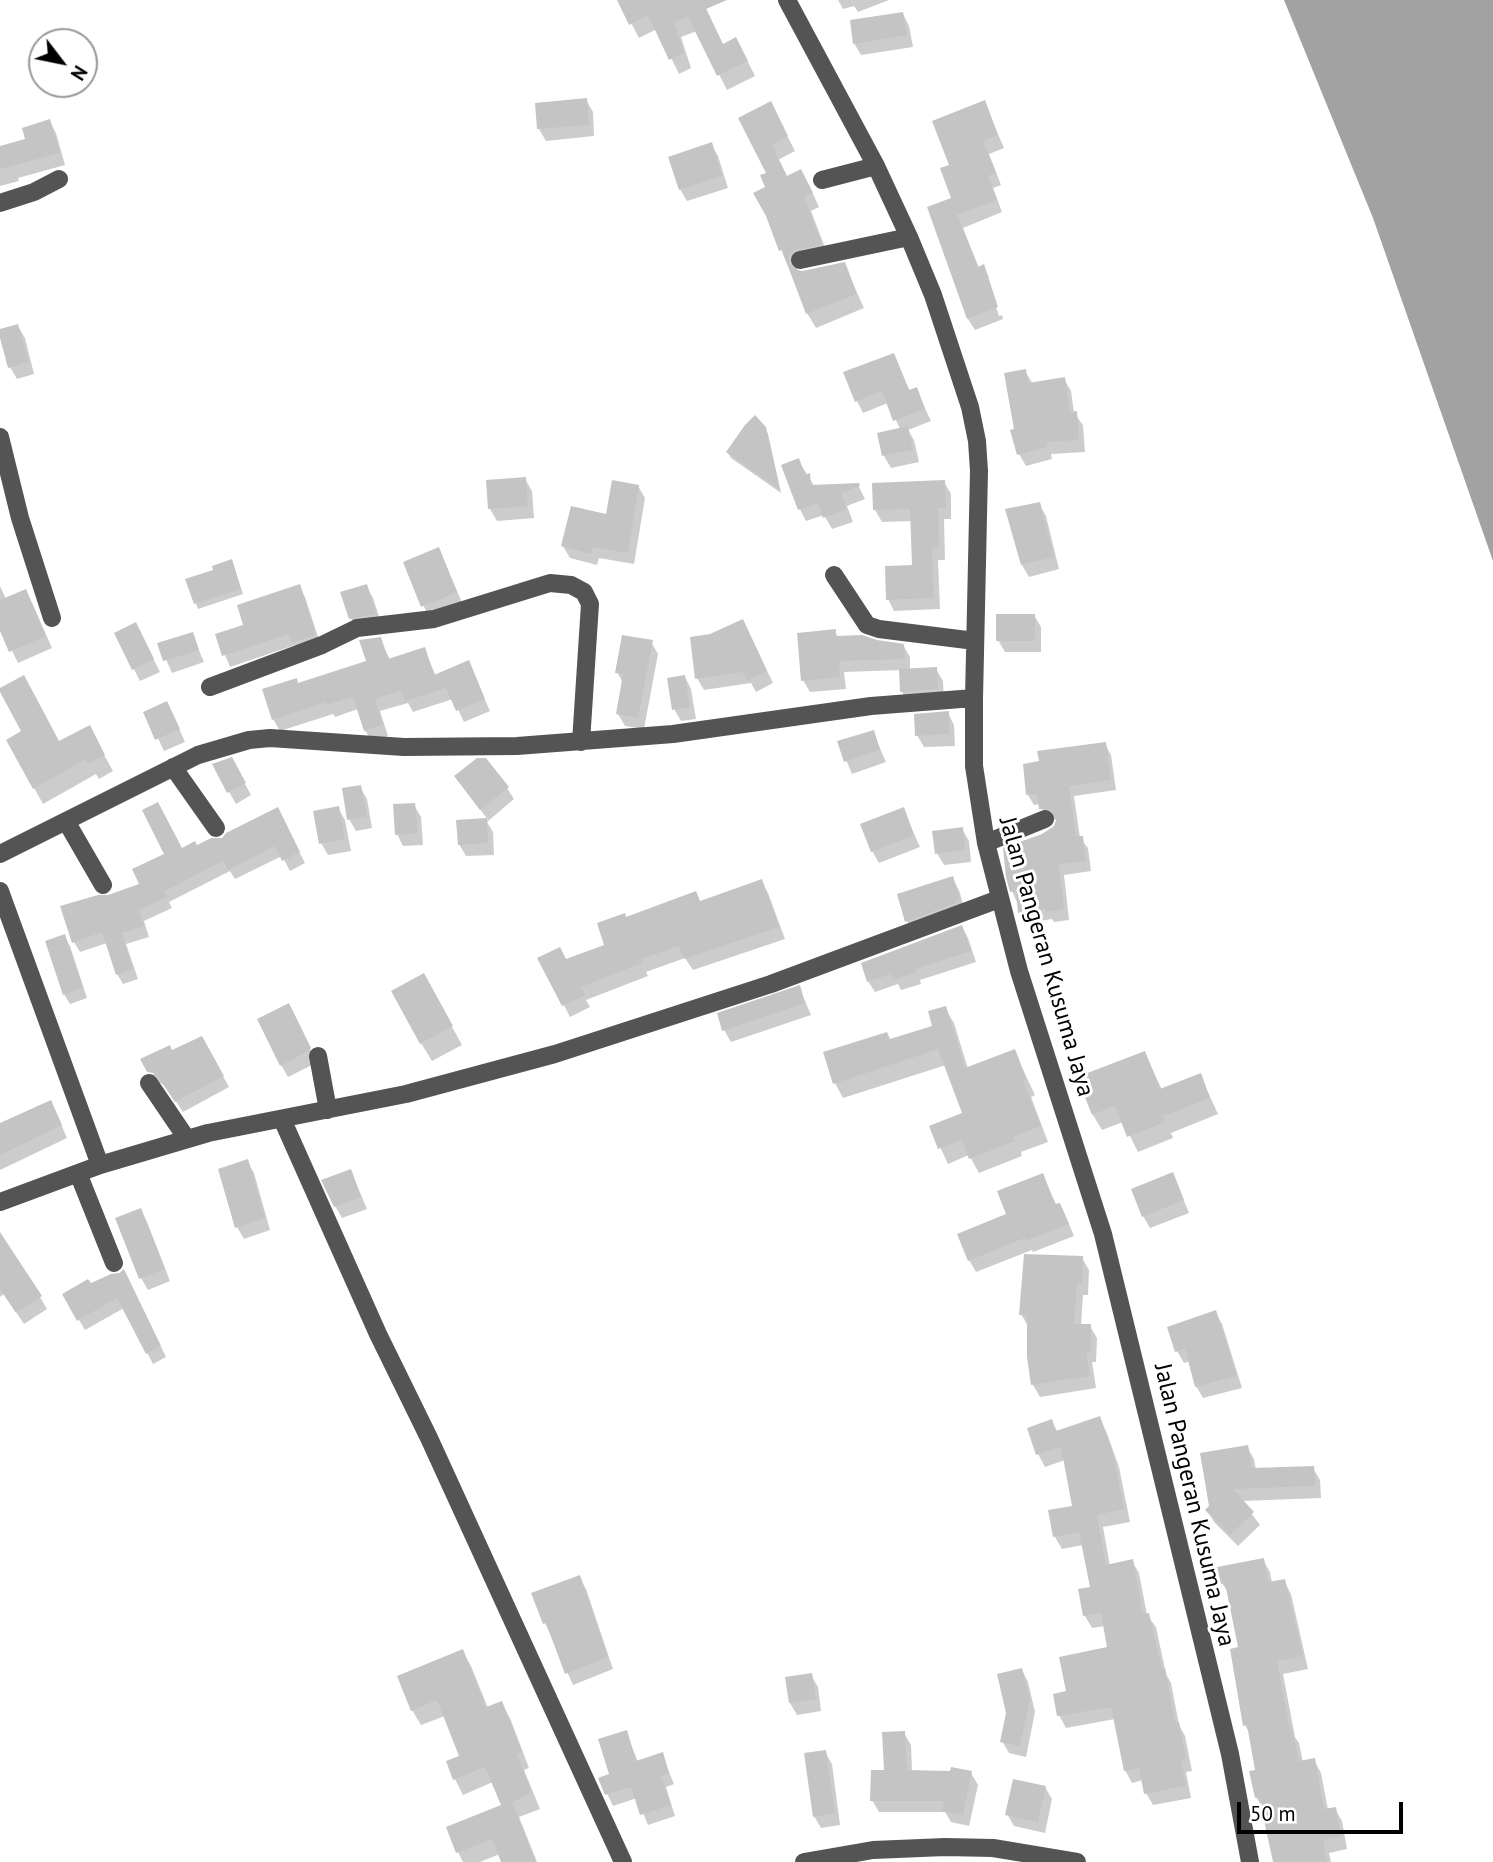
<!DOCTYPE html>
<html>
<head>
<meta charset="utf-8">
<style>
  body { margin:0 }
  #map { position:relative; width:1493px; height:1862px; overflow:hidden; background:#fff; font-family:"PT Sans",sans-serif }
  canvas { display:block }
  .north { position:absolute; left:28px; top:28px; width:70px; height:70px; box-sizing:border-box; background:#fff; border:2px solid #999; border-radius:50%; rotate:122deg; font-size:19px; font-weight:700; line-height:28px; text-align:center; color:#000 }
  .north::after { content:''; display:block; margin:auto; width:24px; height:32px; background:#000; clip-path:polygon(50% 0,100% 100%,50% 72%,0 100%) }
  .scale { position:absolute; left:1237px; top:1802px; width:166px; height:32px; box-sizing:border-box; border:4px solid #000; border-top:0; padding-left:9px; font-size:21px; line-height:24px; white-space:nowrap; color:#000; -webkit-text-stroke:5px #fff; paint-order:stroke }
</style>
</head>
<body>
<div id="map">
<canvas width="1493" height="1862"></canvas>
<div class="north">N</div>
<div class="scale">50 m</div>
</div>
<script>
const g = document.querySelector('canvas').getContext('2d');
g.lineJoin = 'round';
function fillPath(path, color) { g.fillStyle = color; g.fill(path, 'evenodd'); }
const toPath = rows => new Path2D(rows.map(r => 'M' + r).join(''));
function strokePath(path, color, width, dash) { g.strokeStyle = color; g.lineWidth = width; g.lineCap = dash ? 'butt' : 'round'; g.setLineDash(dash || []); g.stroke(path); }
function write(font, color, halo, rows, align = 'center') {
  g.font = font + ' "PT Sans",sans-serif'; g.lineWidth = 6; g.setLineDash([]); g.textBaseline = 'middle'; g.strokeStyle = halo; g.fillStyle = color; for (const [text, x, y, turn = 0] of rows) {
    g.save(); g.translate(x, y); g.rotate((+turn || 0) * Math.PI / 180); g.textAlign = isNaN(turn) ? turn : align; if (halo) g.strokeText(text, 0, 0); g.fillText(text, 0, 0); g.restore();
  }
}
const water = toPath([
  [1284,0,1493,0,1493,561,1373,218]
]);
const shadow = toPath([
  [619,0,708,0,705,6,723,45,744,54,755,76,727,90,697,31,681,37,691,68,679,74,657,29,639,38],
  [838,0,889,0,858,12,854,6,843,9],
  [903,14,909,26,913,47,861,55,854,43],
  [586,100,593,112,594,136,546,141,539,129],
  [984,102,1004,148,989,154,1001,185,993,188,1002,212,963,228,979,268,983,267,989,277,986,277,999,316,1002,315,1003,319,975,330,968,319,929,208,954,199,951,166],
  [741,118,778,118,795,151,778,160,787,178,809,185,819,207,811,211,829,258,801,265,796,271,802,273,844,264,864,308,816,328,807,313,767,215,768,173],
  [50,122,56,133,65,165,18,178,19,181,0,186,0,147,27,140],
  [711,144,718,156,728,188,687,201,680,189],
  [18,326,25,338,34,374,17,379,10,367,0,331],
  [893,355,910,391,916,389,931,421,908,430,914,440,919,462,891,468,884,456,879,434,900,429,888,403,863,413,857,401],
  [1025,371,1033,384,1064,379,1071,391,1074,413,1083,425,1085,452,1051,454,1052,459,1026,466,1019,454,1017,430],
  [764,428,768,434,781,493,731,458,728,453],
  [798,460,815,487,858,485,865,499,847,506,853,522,832,529,824,515,806,521,800,509],
  [525,479,532,491,534,518,497,521,490,509],
  [944,482,951,494,951,519,944,519,945,560,938,560,940,609,894,611,888,599,914,567,913,521,882,522,875,510],
  [638,486,645,498,634,564,599,558,597,565,570,558,563,546,607,516],
  [1039,504,1046,516,1059,569,1029,577,1022,565],
  [439,549,463,605,429,618,405,563],
  [234,567,243,594,198,609,187,580],
  [0,586,6,599,32,603,52,648,18,663,0,626],
  [299,586,305,597,321,646,299,654,295,645,230,667,217,635,246,626],
  [366,586,373,598,382,626,358,631,351,619],
  [1034,615,1041,627,1041,652,1005,652,998,640],
  [835,631,838,638,903,645,910,657,910,670,936,669,943,681,944,701,909,704,902,692,901,670,844,672,846,689,810,692,803,680],
  [749,633,773,683,756,692,751,683,704,690,697,678],
  [116,634,142,636,160,672,140,681],
  [192,634,204,662,172,673,159,644],
  [380,638,390,660,424,649,436,676,468,662,490,711,464,722,453,699,413,712,408,703,380,711,388,736,372,742,365,730,358,709,335,717,333,714,280,731,273,719,298,684,368,662],
  [651,642,658,654,644,729,625,726,618,714,623,683,617,672],
  [685,677,691,689,696,719,681,721,674,709],
  [146,713,173,715,185,742,164,751],
  [948,713,954,725,955,746,924,747,917,735],
  [873,732,886,762,852,774,839,743],
  [8,741,98,744,113,771,99,779,96,774,43,804],
  [1105,744,1111,755,1116,790,1074,796,1080,838,1088,848,1091,871,1064,875,1069,920,1054,922,1052,919,1026,923,1012,891,1043,835,1055,828,1058,820,1047,819,1040,804,1034,805,1028,795],
  [214,765,238,771,251,795,236,804],
  [456,777,507,788,514,799,487,822,493,832,494,855,466,856,459,844,458,822,488,820],
  [360,787,367,799,372,828,356,831,349,819],
  [414,805,421,817,423,845,403,846,397,834],
  [338,808,345,820,351,851,328,855,321,843],
  [903,809,920,847,879,863,872,851],
  [283,820,305,863,290,871,282,856,235,879,230,871,169,902,172,908,144,921,149,937,126,944,138,979,123,984,117,974,107,943,80,952,74,942,108,897,142,885,182,850],
  [962,829,969,841,971,862,944,865,937,853],
  [952,878,959,890,965,911,914,933,907,921],
  [761,881,768,893,785,939,693,970,685,958,646,972,648,976,586,1000,590,1007,570,1017,540,959,566,961,607,946,626,919,701,903],
  [962,927,968,938,976,962,920,980,921,984,901,990,898,984,875,992,868,981],
  [64,937,70,946,87,998,70,1004,64,994],
  [799,987,811,1015,731,1042,724,1030],
  [434,994,462,1045,432,1061,421,1043],
  [945,1008,954,1023,968,1069,1014,1051,1035,1095,1031,1097,1048,1142,1021,1152,1022,1156,979,1173,969,1155,948,1164,931,1127,964,1114,946,1065,843,1098,835,1083,890,1041,934,1027],
  [295,1017,316,1061,314,1064,288,1077,281,1065],
  [202,1038,229,1087,183,1112,167,1088,161,1083,155,1083,150,1074,162,1075,172,1052],
  [1145,1053,1162,1090,1200,1075,1218,1114,1171,1133,1173,1138,1138,1152,1123,1122,1102,1130,1093,1115],
  [57,1115,67,1138,0,1170,0,1125],
  [247,1161,254,1173,270,1230,244,1239,237,1227],
  [351,1171,367,1209,342,1218,335,1206],
  [1173,1174,1189,1213,1150,1228,1143,1216],
  [1042,1175,1057,1206,1059,1205,1066,1217,1074,1236,1033,1252,1032,1250,976,1272,969,1260],
  [140,1210,147,1222,170,1281,148,1290,141,1278],
  [0,1249,40,1297,47,1309,24,1324,4,1294,0,1297],
  [1082,1258,1089,1270,1088,1295,1083,1295,1081,1326,1090,1326,1097,1338,1096,1362,1092,1362,1096,1388,1040,1397,1033,1385,1028,1326,1021,1314],
  [129,1281,166,1357,153,1364,124,1308,85,1330,64,1294,90,1286],
  [1215,1312,1222,1324,1242,1388,1203,1398,1196,1386,1190,1361,1184,1363,1177,1351],
  [1099,1418,1106,1431,1119,1467,1130,1522,1103,1527,1110,1566,1132,1561,1139,1573,1147,1615,1156,1627,1166,1674,1171,1683,1179,1725,1185,1736,1192,1771,1186,1772,1191,1798,1153,1805,1146,1793,1143,1780,1132,1783,1125,1770,1115,1719,1066,1728,1059,1715,1068,1693,1109,1649,1105,1626,1092,1628,1085,1616,1080,1590,1092,1588,1083,1545,1062,1549,1055,1537,1074,1507,1065,1460,1045,1467,1038,1454,1029,1429,1051,1421,1058,1432],
  [1247,1447,1254,1459,1256,1470,1313,1468,1320,1480,1321,1498,1242,1501,1260,1525,1238,1546,1214,1522,1207,1510],
  [1263,1560,1270,1572,1272,1583,1284,1581,1291,1594,1308,1669,1283,1674,1295,1737,1299,1743,1303,1762,1314,1760,1321,1773,1328,1810,1335,1809,1342,1821,1347,1849,1329,1853,1331,1862,1274,1862,1263,1809,1256,1797,1257,1771,1250,1734,1245,1725,1240,1649,1230,1596,1222,1583],
  [579,1577,586,1589,613,1669,573,1685,545,1623],
  [462,1651,471,1666,488,1708,501,1703,510,1718,529,1768,524,1770,540,1809,519,1817,537,1862,503,1862,500,1854,480,1862,463,1862,458,1852,503,1806,493,1782,463,1795,455,1779,461,1757,445,1716,421,1725,412,1710],
  [1022,1670,1028,1682,1035,1712,1026,1757,1009,1753,1002,1741],
  [811,1675,818,1687,821,1711,797,1715,790,1703],
  [626,1732,638,1762,662,1755,674,1784,666,1787,675,1816,648,1825,637,1798,613,1806,600,1779,611,1775],
  [904,1733,911,1745,912,1772,971,1773,978,1785,969,1826,951,1822,945,1812,879,1812,872,1800],
  [825,1752,832,1764,840,1825,821,1828,814,1816],
  [1045,1787,1052,1799,1045,1833,1014,1826,1007,1814]
]);
const building = toPath([
  [617,0,727,0,706,9,723,44,736,37,748,61,717,76,688,17,674,22,684,53,669,60,648,15,629,25],
  [903,12,907,35,853,44,850,20],
  [587,98,589,125,537,129,535,103],
  [985,100,998,135,983,141,996,173,988,176,997,200,957,215,978,267,984,264,998,307,967,319,927,207,951,198,940,168,949,165,932,121],
  [771,101,788,136,772,145,787,176,801,169,813,193,804,197,822,244,793,251,789,256,789,263,792,268,802,271,845,262,857,294,806,314,782,250,779,251,766,216,753,193,765,187,760,175,766,173,738,118],
  [50,119,60,153,0,169,0,146,25,139,22,128],
  [712,142,722,176,679,190,668,157],
  [18,324,29,362,8,368,0,338,0,329],
  [894,353,909,390,917,387,925,409,893,421,882,391,855,402,843,372],
  [1026,369,1028,383,1065,377,1070,412,1077,411,1079,440,1046,442,1047,447,1017,455,1010,430,1014,429,1004,373],
  [755,415,766,427,780,490,726,452,745,425],
  [908,426,913,450,882,456,877,433],
  [799,458,805,475,810,473,811,485,859,483,860,486,841,493,847,509,823,518,818,503,798,510,781,465],
  [526,477,528,506,488,509,486,480],
  [612,480,639,485,628,553,592,547,591,554,561,546,571,506,606,514],
  [945,480,946,508,938,508,939,548,932,548,934,598,886,600,885,566,912,565,910,509,873,510,872,483],
  [1040,502,1054,557,1021,565,1005,509],
  [439,547,457,592,421,607,403,562],
  [232,559,241,589,194,604,185,579,213,570,212,566],
  [300,584,316,635,291,643,289,634,222,656,215,634,243,625,237,605],
  [367,584,376,614,349,619,340,592],
  [26,589,46,636,9,652,0,631,0,600],
  [996,614,1035,614,1035,641,996,641],
  [743,619,767,671,747,681,743,672,695,679,690,637,710,634],
  [136,622,154,659,132,670,114,633],
  [836,629,836,636,862,635,877,640,904,644,905,659,839,661,840,677,801,681,797,633],
  [193,632,199,650,163,661,157,643],
  [622,635,653,640,638,718,616,714,623,674,615,673],
  [381,637,388,659,425,647,434,675,469,660,485,699,456,711,446,688,405,701,401,691,375,699,383,724,364,731,353,697,326,705,326,702,272,720,262,689,297,678,298,683,366,661,359,640],
  [937,667,938,689,900,692,899,669],
  [24,675,59,741,90,725,105,755,88,764,86,759,33,789,6,740,21,731,0,692,0,688],
  [685,675,690,707,672,710,667,678],
  [167,701,180,729,155,740,143,712],
  [949,711,949,734,915,736,914,714],
  [874,730,880,750,844,762,837,741],
  [1106,742,1111,780,1069,786,1076,836,1083,836,1086,861,1059,864,1064,909,1046,912,1046,909,1018,913,1016,891,1010,892,1006,877,1003,848,1042,834,1054,826,1056,820,1051,810,1039,809,1037,794,1026,795,1023,764,1039,761,1037,751],
  [232,757,246,783,227,793,212,764],
  [477,758,486,758,509,787,480,810,454,776],
  [361,785,367,816,347,820,342,788],
  [158,802,182,848,195,841,197,845,211,838,222,838,226,833,278,807,300,852,282,861,275,846,228,870,223,861,165,891,167,897,139,910,144,926,122,933,133,969,116,975,102,932,72,943,60,906,98,895,108,895,139,884,132,869,164,854,142,810],
  [415,803,418,833,395,835,393,804],
  [339,806,345,839,319,844,313,811],
  [904,807,914,835,871,852,860,824],
  [487,818,488,843,458,845,456,820],
  [963,827,965,850,935,854,932,831],
  [953,876,960,899,955,901,956,903,905,922,897,894],
  [762,879,779,927,684,959,679,946,641,959,642,963,581,987,585,995,562,1006,537,958,560,947,566,959,604,945,597,923,625,913,626,917,696,891,700,901],
  [962,925,971,951,915,969,916,973,893,980,891,974,867,982,861,963],
  [65,934,83,988,63,995,45,941],
  [424,973,453,1026,420,1044,391,991],
  [800,985,805,1003,722,1031,717,1013],
  [289,1003,311,1048,307,1052,280,1066,257,1019],
  [946,1006,965,1068,1015,1049,1027,1080,1023,1081,1041,1126,1013,1137,1015,1141,969,1159,962,1140,938,1149,929,1126,962,1113,938,1049,833,1084,823,1052,887,1032,890,1039,932,1026,928,1011],
  [202,1036,224,1076,175,1102,158,1077,153,1073,147,1072,140,1059,170,1045,172,1050],
  [1145,1051,1160,1089,1201,1073,1210,1098,1163,1116,1165,1122,1127,1137,1115,1106,1092,1115,1077,1077],
  [51,1100,62,1125,0,1155,0,1123],
  [248,1159,265,1218,235,1228,218,1169],
  [351,1169,361,1197,334,1207,321,1180],
  [1173,1172,1184,1200,1142,1217,1131,1189],
  [1043,1173,1055,1204,1060,1203,1069,1224,1025,1241,1025,1238,968,1261,957,1234,1006,1214,997,1191],
  [141,1208,165,1269,139,1279,115,1218],
  [0,1232,42,1296,16,1313,0,1289],
  [1024,1254,1083,1256,1082,1284,1077,1284,1074,1324,1091,1324,1091,1351,1086,1351,1090,1376,1031,1385,1027,1357,1027,1315,1019,1315],
  [124,1269,161,1346,146,1354,117,1298,77,1321,62,1294,88,1279,91,1283,111,1274,119,1273],
  [1216,1310,1237,1376,1195,1387,1185,1349,1175,1352,1167,1327],
  [1100,1416,1113,1453,1124,1509,1097,1515,1106,1565,1133,1559,1143,1614,1149,1613,1162,1669,1165,1668,1175,1722,1179,1722,1186,1758,1181,1760,1186,1786,1144,1794,1139,1768,1124,1771,1111,1707,1057,1716,1053,1694,1066,1691,1059,1657,1107,1647,1101,1613,1083,1616,1078,1589,1090,1587,1079,1532,1053,1537,1048,1510,1072,1506,1061,1447,1036,1455,1027,1428,1052,1419,1056,1431],
  [1248,1445,1252,1468,1314,1466,1315,1486,1233,1489,1254,1512,1230,1535,1205,1510,1209,1506,1200,1453],
  [1264,1558,1268,1582,1285,1579,1303,1656,1277,1661,1290,1729,1292,1729,1299,1761,1315,1758,1324,1809,1336,1807,1341,1837,1323,1840,1327,1862,1273,1862,1259,1797,1255,1798,1249,1771,1255,1770,1247,1725,1243,1726,1230,1649,1238,1647,1225,1583,1221,1584,1217,1567],
  [580,1575,608,1657,565,1674,546,1623,543,1624,531,1593],
  [463,1649,486,1707,502,1701,522,1752,517,1754,532,1793,512,1802,536,1862,501,1862,492,1839,456,1853,446,1827,501,1805,485,1767,453,1780,446,1761,459,1756,437,1700,411,1711,397,1676],
  [1022,1668,1030,1699,1020,1746,1000,1742,1006,1713,997,1674],
  [812,1673,816,1699,789,1703,785,1677],
  [627,1730,636,1761,663,1752,669,1773,661,1776,671,1805,640,1815,631,1787,605,1795,598,1778,609,1774,598,1739],
  [905,1731,907,1770,950,1771,951,1767,972,1771,963,1815,942,1811,944,1801,870,1801,871,1770,884,1770,882,1732],
  [826,1750,835,1813,813,1817,804,1753],
  [1013,1779,1046,1786,1038,1822,1005,1815]
]);
const minor = toPath([
  [787,0,876,166,909,237,933,295,970,407,977,441,979,471,974,698,974,766,986,843,1019,971,1103,1234,1230,1754,1250,1862],
  [822,180,876,166],
  [0,203,34,192,59,179],
  [800,260,909,237],
  [0,437,20,518,52,618],
  [834,575,867,625,879,629,975,641],
  [210,687,322,645,357,628,434,619,550,583,571,585,584,592,590,604,581,742],
  [173,767,216,828],
  [66,821,103,885],
  [986,843,1045,819],
  [0,854,198,755,249,740,270,738,404,747,517,746,673,734,871,706,974,698],
  [0,891,100,1165],
  [318,1056,328,1110],
  [149,1083,187,1139],
  [282,1119,378,1334,429,1438,623,1862],
  [78,1173,114,1263],
  [0,1202,100,1165,208,1133,406,1094,555,1054,771,984,999,899],
  [804,1862,873,1850,945,1847,993,1848,1077,1862]
]);
const streetNames = [
  ["Jalan Pangeran Kusuma Jaya",1046,957,74],
  ["Jalan Pangeran Kusuma Jaya",1194,1505,77]
];
fillPath(water, '#a2a2a2');
fillPath(shadow, '#0003');
fillPath(building, '#c4c4c4');
strokePath(minor, '#545454', 18);
write('24px', '#000', '#fff', streetNames);
</script>
</body>
</html>
